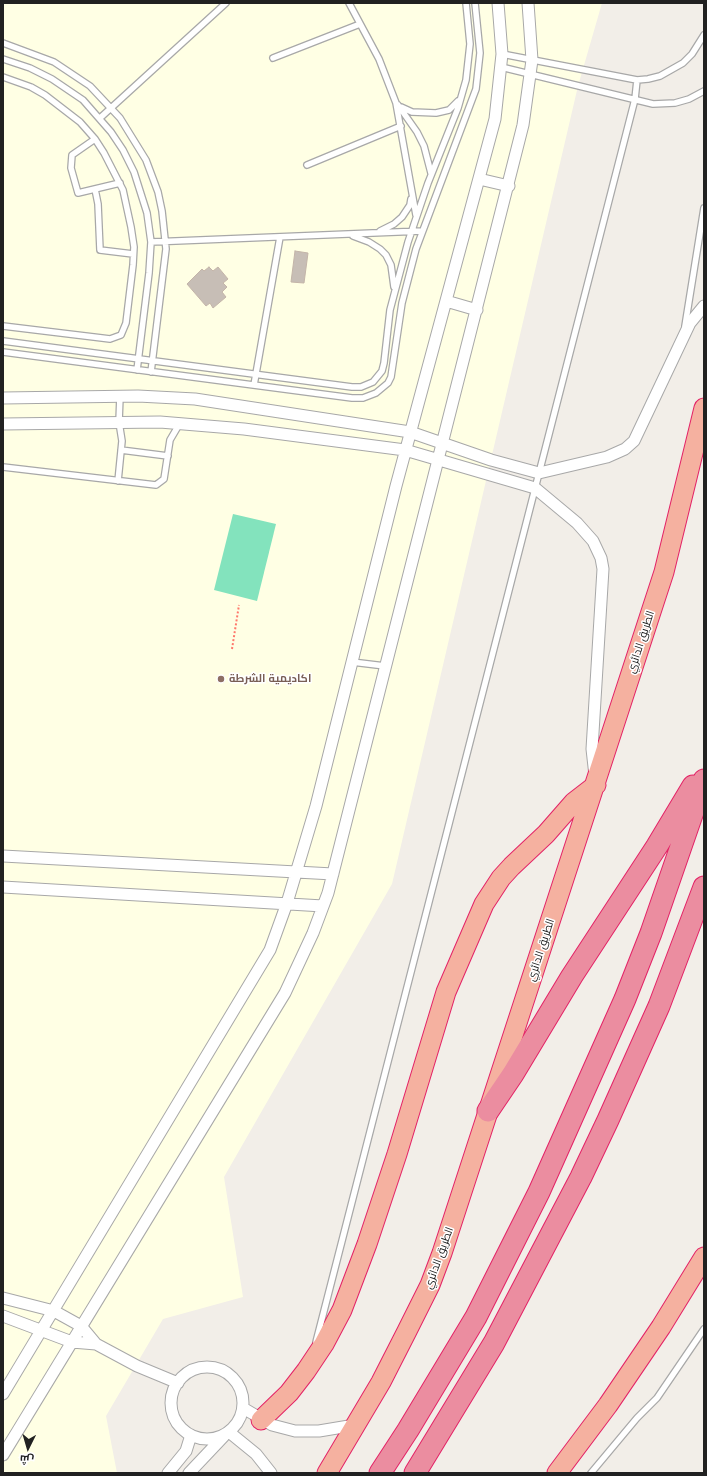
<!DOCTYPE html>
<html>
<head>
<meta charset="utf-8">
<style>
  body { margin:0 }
  #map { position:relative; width:707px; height:1476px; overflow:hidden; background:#f2eee8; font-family:Mulish,Cairo,sans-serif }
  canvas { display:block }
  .frame { position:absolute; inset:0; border:4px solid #212121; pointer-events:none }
  .north { position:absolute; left:8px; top:1428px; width:40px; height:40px; -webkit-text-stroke:3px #fff; paint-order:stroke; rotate:185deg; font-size:11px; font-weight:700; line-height:16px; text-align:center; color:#212121 }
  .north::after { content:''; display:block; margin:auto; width:14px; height:18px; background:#212121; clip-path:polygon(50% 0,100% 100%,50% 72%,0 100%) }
</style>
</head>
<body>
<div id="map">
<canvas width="707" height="1476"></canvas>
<div class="frame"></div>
<div class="north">ش</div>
</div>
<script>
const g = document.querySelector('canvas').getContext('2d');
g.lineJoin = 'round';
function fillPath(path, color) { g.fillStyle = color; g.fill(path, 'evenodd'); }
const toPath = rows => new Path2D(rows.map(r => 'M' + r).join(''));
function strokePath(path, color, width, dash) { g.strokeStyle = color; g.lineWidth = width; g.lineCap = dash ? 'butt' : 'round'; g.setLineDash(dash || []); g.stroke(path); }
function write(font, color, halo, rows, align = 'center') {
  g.font = font + ' Mulish,Cairo,sans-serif'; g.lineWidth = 3; g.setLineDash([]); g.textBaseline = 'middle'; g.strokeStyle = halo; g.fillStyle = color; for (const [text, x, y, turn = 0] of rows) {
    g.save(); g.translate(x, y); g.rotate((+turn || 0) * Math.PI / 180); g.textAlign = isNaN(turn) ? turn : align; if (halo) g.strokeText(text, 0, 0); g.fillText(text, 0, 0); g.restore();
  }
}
const education = toPath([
  [3,3,602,3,578,86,392,884,224,1177,243,1297,163,1319,106,1416,117,1473,3,1473]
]);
const pitch = toPath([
  [233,514,276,524,257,601,214,590]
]);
const building = toPath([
  [295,251,308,253,304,283,291,282,295,251],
  [209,267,213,271,218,267,228,279,223,283,227,287,222,292,226,297,213,308,210,303,206,306,187,284,202,269,204,271,209,267]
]);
const path = toPath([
  [232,649,239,605]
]);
const service = toPath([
  [349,3,379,59,396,103,416,215],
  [3,43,54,62,90,86,120,118,146,160,158,192,162,211,166,249,151,372],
  [502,54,637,80,648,79,660,76,683,63,692,54,704,35],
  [273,58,360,24],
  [3,59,30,68,52,79,83,100,111,132,123,150,134,172,147,213,151,242,149,273,137,370],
  [501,67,653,104,675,103,689,99,704,91],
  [3,77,31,87,45,95,80,122,95,139,104,153,123,190,131,227,134,247,133,265,126,323,121,335,110,339,102,338,3,326],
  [398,105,417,132,424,146,431,173],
  [401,107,412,112,436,113,449,110,458,101],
  [100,118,226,3],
  [95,139,72,155,71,168,78,193,120,183],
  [307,165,401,126],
  [95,189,98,204,100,250,133,254],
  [380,231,394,224,402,217,410,205,411,199],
  [353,236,369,242,380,249,386,255,391,265,394,287],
  [151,242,422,231],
  [685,326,704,208],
  [3,341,352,387,361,387,373,382,382,371,384,363,390,310,408,242,428,183,458,108,466,80,470,44,466,3],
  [3,352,352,398,363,398,376,393,388,383,391,377,402,303,416,249,476,89,480,53,475,3],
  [254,385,280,237],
  [121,450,168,456],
  [3,467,156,485,164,479,170,440,180,423],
  [118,481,122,441,119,422,120,396],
  [352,662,385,666],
  [316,1342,635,99,637,80],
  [591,1473,637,1418,657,1398,704,1329]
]);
const minor = toPath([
  [479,179,509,186],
  [446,301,477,310],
  [3,398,138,396,195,399,410,432,491,460,539,473,607,457,625,449,634,441,690,323,704,306],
  [3,424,160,422,244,429,405,450,535,488,577,523,593,541,601,558,603,569,592,749,595,776],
  [3,856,333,874],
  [3,887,323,906],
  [3,1298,54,1311,81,1326,96,1344],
  [3,1316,72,1342,96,1344,137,1366,178,1383],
  '171 1403a36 36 0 1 1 72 0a36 36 0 1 1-72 0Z',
  [3,1394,270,950,287,903,316,806,396,486,495,119,502,54,498,3],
  [243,1408,272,1425,295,1431,319,1431,355,1425],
  [229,1432,256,1454,271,1473],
  [3,1455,285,993,313,933,328,893,523,125,532,60,528,3],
  [168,1473,186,1451,191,1435],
  [189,1473,224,1436]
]);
const trunk = toPath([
  [261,1420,289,1393,306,1371,324,1344,342,1310,367,1244,397,1154,446,992,484,904,501,878,512,866,546,834,574,802,596,785],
  [327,1473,381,1382,407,1331,430,1285,442,1253,664,572,704,408],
  [557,1473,608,1405,661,1327,704,1257]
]);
const motorway = toPath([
  [488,1111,513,1074,572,976,657,846,693,786],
  [380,1473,408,1430,476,1317,539,1192,625,999,651,933,704,780],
  [415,1473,494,1343,581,1177,608,1120,659,1006,704,887]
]);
const markers = [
  [221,679,4,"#8d6e63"]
];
const streetNames = [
  ["الطريق الدائري",641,642,-72],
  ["الطريق الدائري",541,950,-72],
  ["الطريق الدائري",439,1258,-70]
];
const educationNames = [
  ["اكاديمية الشرطة",229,679]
];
fillPath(education, '#ffffe4');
fillPath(pitch, '#83e3bd');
fillPath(building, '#c7beb6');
strokePath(building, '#c4b5a9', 1);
strokePath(service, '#a8a8a8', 8);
strokePath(minor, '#a8a8a8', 13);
strokePath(trunk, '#e32266', 21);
strokePath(motorway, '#e32266', 23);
strokePath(path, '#ff796c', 2, [2, 2]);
strokePath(service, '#fff', 5.5);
strokePath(minor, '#fff', 11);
strokePath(trunk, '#f5b1a0', 19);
strokePath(motorway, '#eb8da0', 21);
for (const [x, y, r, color] of markers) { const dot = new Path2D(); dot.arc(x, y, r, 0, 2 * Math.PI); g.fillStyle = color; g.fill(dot); strokePath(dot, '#fff', 1.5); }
write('11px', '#212121', '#fff', streetNames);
write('bold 11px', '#785e54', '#fff', educationNames, 'left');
</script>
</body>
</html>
